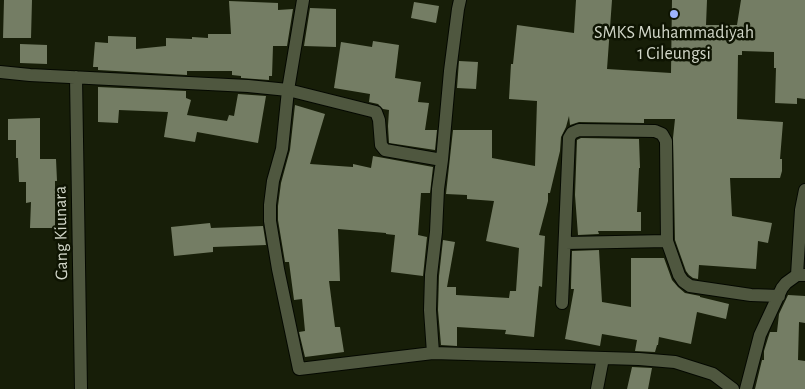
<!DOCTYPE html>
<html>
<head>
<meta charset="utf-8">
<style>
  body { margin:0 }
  canvas { display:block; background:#171e08 }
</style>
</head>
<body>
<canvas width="805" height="389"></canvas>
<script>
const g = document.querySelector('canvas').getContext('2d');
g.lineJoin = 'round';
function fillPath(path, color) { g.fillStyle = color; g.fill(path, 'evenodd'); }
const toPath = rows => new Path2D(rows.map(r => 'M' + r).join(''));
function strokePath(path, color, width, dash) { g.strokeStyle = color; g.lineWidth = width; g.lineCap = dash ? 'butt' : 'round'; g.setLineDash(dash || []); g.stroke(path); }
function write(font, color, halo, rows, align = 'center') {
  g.font = font + ' "Alegreya Sans",sans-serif'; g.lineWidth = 5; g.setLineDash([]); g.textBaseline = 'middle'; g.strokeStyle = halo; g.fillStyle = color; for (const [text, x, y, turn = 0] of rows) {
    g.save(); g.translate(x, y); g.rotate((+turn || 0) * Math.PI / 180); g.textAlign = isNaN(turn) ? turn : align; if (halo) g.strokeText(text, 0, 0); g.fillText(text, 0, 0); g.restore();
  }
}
const building = toPath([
  [4,0,32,0,31,38,3,38],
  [576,0,612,0,607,69,671,73,672,0,707,0,706,25,737,25,741,0,805,0,805,99,797,98,797,104,775,103,776,68,774,68,774,52,742,51,742,55,738,55,737,119,783,122,780,159,782,159,782,171,780,178,730,178,732,216,772,223,768,243,758,241,756,269,699,265,698,279,693,278,689,275,686,271,675,240,673,138,675,119,644,119,644,123,579,122,570,125,569,116,566,127,561,137,560,151,550,193,548,193,548,201,539,235,545,236,542,287,539,286,534,337,505,334,506,330,457,327,457,346,441,345,438,310,439,276,443,240,455,242,447,287,456,287,456,295,509,298,510,291,516,291,519,248,486,241,494,201,467,199,467,195,446,194,453,130,492,130,492,158,535,166,537,101,509,99,511,64,513,64,517,25,574,33],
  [229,1,278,3,278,10,293,9,287,46,273,46,272,76,269,76,269,80,241,78,241,76,232,75,232,71,187,71,187,75,98,70,98,67,93,67,95,42,108,43,108,36,136,37,136,49,166,46,166,38,192,39,192,37,208,38,208,34,231,34],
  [414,2,439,6,436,23,411,18],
  [310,8,336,9,336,47,304,46],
  [373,41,399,45,395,78,421,82,418,102,429,103,425,130,437,130,435,150,389,143,388,126,389,110,383,109,378,104,369,102,370,94,334,88,341,42,372,47],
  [20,44,47,45,47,64,20,63],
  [459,61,478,62,476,89,457,88],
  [98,87,186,91,186,98,191,100,187,115,227,121,229,115,234,116,238,94,266,96,258,143,197,132,195,142,164,137,168,112,119,110,118,123,98,122],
  [295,105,325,114,310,164,353,167,353,164,371,168,373,156,433,167,430,193,421,193,418,235,427,237,423,276,391,272,395,235,386,234,386,233,338,229,340,281,329,281,335,327,340,327,344,352,305,357,299,332,305,331,302,299,294,300,289,262,285,262,278,220,278,206,281,183,290,150],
  [40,118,40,159,56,159,57,181,55,181,55,228,30,228,31,202,26,203,26,182,19,182,18,158,16,158,16,140,8,140,8,119],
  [581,138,639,139,640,168,639,168,637,212,641,212,641,231,598,231,599,234,578,235,575,195,577,140],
  [210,223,211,228,263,226,266,245,213,247,213,252,174,256,171,227],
  [599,250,602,302,631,307,631,258,664,258,672,280,678,287,685,293,700,296,700,297,729,304,726,319,697,312,691,344,659,337,658,345,657,345,655,352,635,351,637,340,602,334,600,346,565,339,574,289,571,289,571,286,572,251],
  [788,295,805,296,805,323,799,322,798,360,805,361,805,389,755,389,762,360,764,360,764,351,768,338,770,332,777,332,779,314],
  [632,367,652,368,648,389,627,389]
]);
const street = toPath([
  [303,0,288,90,282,149,273,181,270,205,270,221,278,269,299,369,433,353,639,359,675,362,713,374,733,389],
  [0,72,30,75,248,86,288,90,376,112,379,120,381,145,385,150,442,160],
  [76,77,81,389],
  [565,243,667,241],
  [797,275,801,210,805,190],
  [562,303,569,138,572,133,579,130,655,131,662,134,666,141,667,241,679,275,683,281,690,286,751,295,779,296],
  [433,353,430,310,431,275,436,232,438,189,442,160,450,71,458,9,460,0],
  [597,389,603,358],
  [746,389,760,335,782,288,786,283,797,275,805,275]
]);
const markers = [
  [674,14,5,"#9db4fd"]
];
const poiNames = [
  ["SMKS Muhammadiyah",674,33],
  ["1 Cileungsi",674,54]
];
const streetNames = [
  ["Gang Kiunara",61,233,-91]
];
fillPath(building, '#747d64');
strokePath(street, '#040800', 14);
strokePath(street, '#4f573f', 12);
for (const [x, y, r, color] of markers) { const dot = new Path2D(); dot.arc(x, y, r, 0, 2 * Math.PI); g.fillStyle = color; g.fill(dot); strokePath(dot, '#0e1402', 2); }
write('18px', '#d1d6c8', '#0e1402', poiNames);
write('18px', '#d1d6c8', '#0e1402', streetNames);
</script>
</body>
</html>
